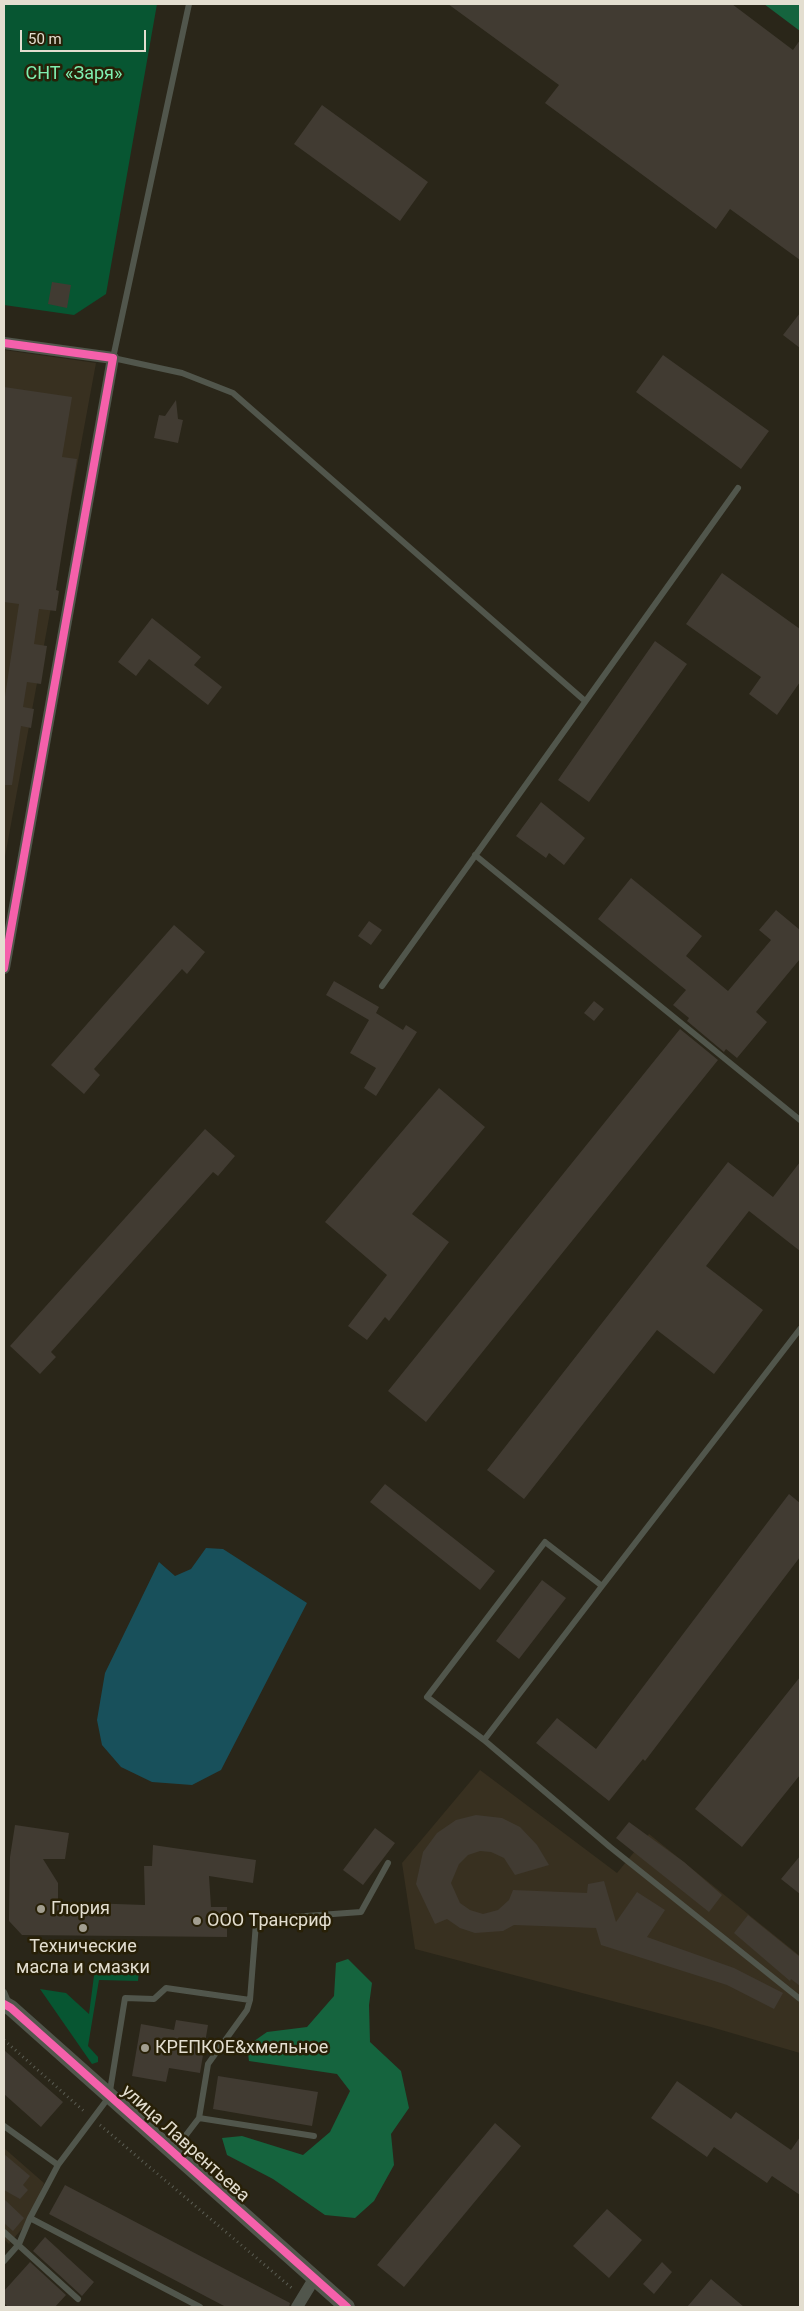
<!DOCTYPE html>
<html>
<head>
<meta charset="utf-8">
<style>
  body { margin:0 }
  #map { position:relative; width:804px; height:2311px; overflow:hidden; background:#2a2619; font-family:Roboto,sans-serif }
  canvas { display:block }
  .frame { position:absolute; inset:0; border:5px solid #e3ded0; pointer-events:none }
  .scale { position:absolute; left:20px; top:30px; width:126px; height:22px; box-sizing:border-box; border:2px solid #e3ded0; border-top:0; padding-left:6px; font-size:15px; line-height:18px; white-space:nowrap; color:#e3ded0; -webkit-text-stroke:4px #282007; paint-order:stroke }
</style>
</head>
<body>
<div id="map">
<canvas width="804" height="2311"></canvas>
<div class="frame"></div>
<div class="scale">50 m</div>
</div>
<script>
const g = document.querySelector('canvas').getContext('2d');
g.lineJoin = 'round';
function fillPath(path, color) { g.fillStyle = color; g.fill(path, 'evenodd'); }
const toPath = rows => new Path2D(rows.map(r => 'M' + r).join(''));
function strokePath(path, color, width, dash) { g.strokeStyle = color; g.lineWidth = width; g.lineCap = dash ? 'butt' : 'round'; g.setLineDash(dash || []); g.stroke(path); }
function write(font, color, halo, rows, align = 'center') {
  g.font = font + ' Roboto,sans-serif'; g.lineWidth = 5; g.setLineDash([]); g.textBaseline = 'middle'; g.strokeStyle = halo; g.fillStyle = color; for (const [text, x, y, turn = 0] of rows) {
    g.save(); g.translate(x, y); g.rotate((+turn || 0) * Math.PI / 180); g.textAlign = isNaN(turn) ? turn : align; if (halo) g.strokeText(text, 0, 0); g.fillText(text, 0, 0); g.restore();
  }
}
const industrial = toPath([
  [4,350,96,363,4,862],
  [480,1770,617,1873,649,1834,800,1956,800,2053,711,2027,415,1949,402,1863],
  [4,2148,44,2183,32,2217,9,2244,4,2239]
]);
const green = toPath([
  [4,4,157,4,106,294,74,315,4,305],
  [95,1968,139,1970,138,1981,99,1980,88,2046,98,2057,98,2062,92,2064,40,1989,66,1993,89,2014]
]);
const forest = toPath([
  [764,4,800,4,800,31],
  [348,1959,372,1983,369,2005,370,2042,401,2071,409,2108,391,2134,394,2165,374,2201,355,2218,325,2215,273,2179,227,2155,222,2138,242,2136,303,2155,330,2132,350,2091,337,2074,249,2061,247,2046,267,2032,307,2027,334,1996,336,1963]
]);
const water = toPath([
  [206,1548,223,1549,307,1603,221,1770,192,1785,152,1782,121,1767,102,1745,97,1720,105,1673,159,1562,175,1576,191,1569]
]);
const building = toPath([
  [448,4,732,4,793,50,800,40,800,260,730,209,716,229,545,103,559,85],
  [322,105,428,182,400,221,294,144],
  [52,282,71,285,67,308,48,304],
  [800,313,800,348,783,335],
  [663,355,769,431,741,469,636,392],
  [4,387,72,397,62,457,77,459,56,590,59,591,56,611,39,609,34,644,47,646,41,684,27,682,23,707,34,709,31,728,21,726,12,785,4,785,4,703,19,604,4,602],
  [176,400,178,419,183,420,178,443,154,438,159,415,165,416],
  [722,573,800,629,800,682,777,715,749,694,761,677,686,624],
  [152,618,201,657,194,665,222,687,208,705,149,659,136,676,118,662],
  [655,641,687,664,589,802,558,780],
  [541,802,585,838,564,865,549,853,546,858,516,836],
  [631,878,702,936,686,956,728,991,771,940,759,930,776,910,800,930,800,959,756,1012,767,1022,737,1058,726,1049,724,1052,687,1021,689,1018,673,1005,686,990,598,919],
  [369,921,382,930,371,945,358,936],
  [174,925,205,952,187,974,182,969,94,1069,100,1075,84,1094,51,1065],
  [334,981,379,1007,376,1013,403,1030,406,1025,417,1032,376,1096,364,1088,376,1068,350,1053,369,1020,326,995],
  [594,1001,604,1009,594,1021,584,1013],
  [680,1029,718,1060,426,1422,388,1391],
  [439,1088,485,1127,412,1214,449,1242,389,1321,385,1317,367,1340,348,1326,387,1275,325,1222],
  [205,1129,235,1156,218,1176,213,1172,51,1352,56,1357,40,1374,10,1346],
  [728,1162,773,1197,800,1162,800,1251,749,1211,706,1266,763,1310,714,1374,657,1330,524,1499,487,1470],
  [385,1484,495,1571,480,1590,370,1502],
  [789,1494,800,1503,800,1557,645,1761,643,1759,609,1801,536,1743,557,1718,596,1749],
  [542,1580,566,1598,519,1659,496,1641],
  [800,1677,800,1775,742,1847,695,1809],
  [476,1815,502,1818,520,1827,537,1845,549,1865,515,1875,504,1858,491,1852,480,1851,468,1855,459,1864,451,1883,460,1903,470,1910,483,1914,498,1910,509,1900,513,1890,587,1893,588,1884,604,1881,616,1922,637,1892,665,1910,647,1937,734,1968,783,1993,774,2009,727,1985,601,1945,596,1928,514,1925,503,1931,475,1933,460,1928,447,1919,435,1924,416,1884,423,1852,437,1833,456,1820],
  [629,1822,684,1862,722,1895,709,1912,616,1838],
  [15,1825,69,1833,65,1859,43,1859,58,1883,58,1902,145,1905,144,1866,152,1866,153,1845,256,1860,253,1883,209,1876,211,1907,227,1907,227,1937,22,1935,9,1921,10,1857],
  [375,1828,395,1843,363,1885,343,1870],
  [800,1856,800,1894,781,1879],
  [748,1915,800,1957,800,1986,791,1979,790,1981,734,1933],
  [176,2020,208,2025,200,2073,169,2068,166,2082,132,2076,141,2024,174,2030],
  [4,2050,63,2102,41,2127,4,2094],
  [218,2076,318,2092,312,2126,213,2109],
  [677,2081,731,2119,736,2112,791,2150,800,2137,800,2195,772,2176,767,2183,714,2147,707,2157,651,2118],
  [495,2123,521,2146,404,2287,377,2265],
  [4,2154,30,2176,23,2185,28,2190,20,2199,4,2190],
  [65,2185,290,2303,289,2307,226,2307,49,2214],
  [4,2199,24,2218,13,2231,4,2223],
  [607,2209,642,2240,609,2278,573,2246],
  [45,2237,94,2282,82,2296,33,2251],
  [30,2262,66,2295,55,2307,8,2307,4,2303,4,2291],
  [662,2262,672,2272,654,2294,643,2284],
  [711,2279,744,2307,687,2307]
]);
const path = toPath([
  [4,2040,86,2113],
  [100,2125,293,2289]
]);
const service = toPath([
  [189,4,113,358,182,373,233,393,585,701],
  [475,855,800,1120],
  [382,986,738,488],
  [602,1586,484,1740,610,1847,800,1999],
  [484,1740,427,1697,545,1542,602,1586,800,1329],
  [4,1992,9,2004],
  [199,2118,314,2136],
  [4,2126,58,2165],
  [173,2152,199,2118,208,2064,247,2010,250,2000,256,1923,264,1919,361,1912,388,1863],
  [30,2218,200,2307],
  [4,2232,78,2299],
  [4,2261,19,2244,30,2218,58,2165,109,2097,125,1998,154,1999,166,1988,250,2000]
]);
const minor = toPath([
  [4,343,113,358,4,968],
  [297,2307,314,2279]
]);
const tertiary = toPath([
  [4,2004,11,2008,347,2307]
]);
const cycleway = toPath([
  [4,343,113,358,4,968],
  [4,2004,11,2008,347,2307]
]);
const markers = [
  [41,1909,5,"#a29e90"],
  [197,1921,5,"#a29e90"],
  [83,1928,5,"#a29e90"],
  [145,2048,5,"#a29e90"]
];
const parkNames = [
  ["СНТ «Заря»",74,74]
];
const poiNames = [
  ["Глория",51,1909],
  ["ООО Трансриф",207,1921],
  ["Технические",83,1947,"center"],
  ["масла и смазки",83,1968,"center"],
  ["КРЕПКОЕ&хмельное",155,2048]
];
const streetNames = [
  ["улица Лаврентьева",185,2144,42]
];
fillPath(industrial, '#383020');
fillPath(green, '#075632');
fillPath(forest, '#15643e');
fillPath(water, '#18505b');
fillPath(building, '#413b32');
strokePath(path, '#5a5c52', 3, [1, 4]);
strokePath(service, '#51564c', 6);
strokePath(minor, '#51564c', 12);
strokePath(tertiary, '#51564c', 16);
strokePath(cycleway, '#f560ab', 8);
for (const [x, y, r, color] of markers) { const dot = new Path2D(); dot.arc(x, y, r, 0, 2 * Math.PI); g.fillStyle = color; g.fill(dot); strokePath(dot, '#282007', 2); }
write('18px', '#7fefb0', '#282007', parkNames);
write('18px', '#e3ded0', '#282007', poiNames, 'left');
write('18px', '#e3ded0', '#282007', streetNames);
</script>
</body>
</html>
